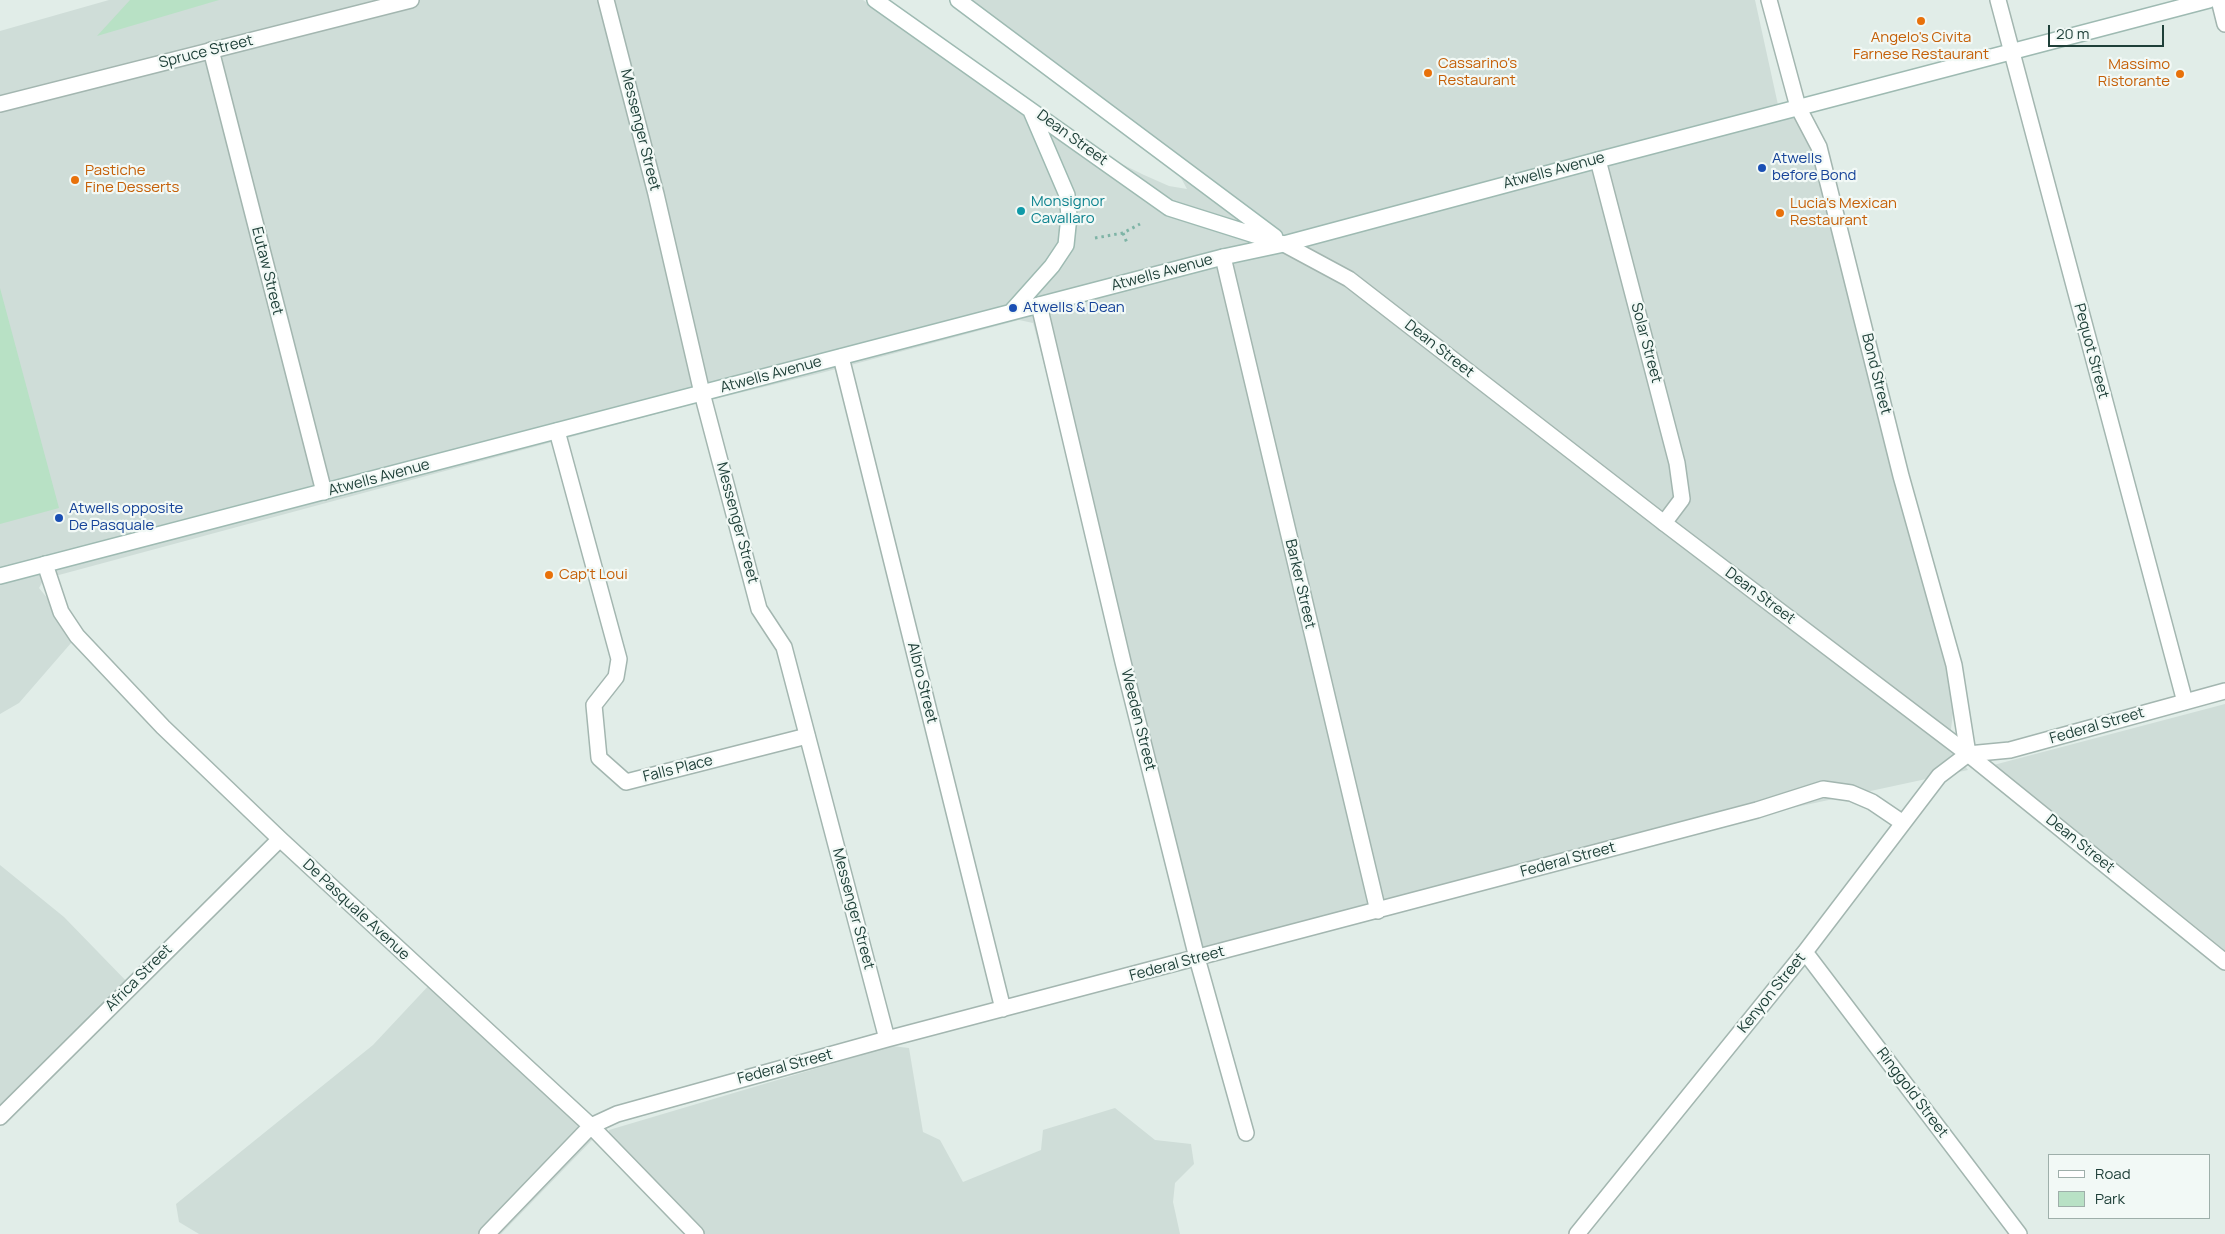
<!DOCTYPE html>
<html>
<head>
<meta charset="utf-8">
<style>
  body { margin:0 }
  #map { position:relative; width:2225px; height:1234px; overflow:hidden; background:#e1ede8; font-family:Manrope,sans-serif }
  canvas { display:block }
  .legend { position:absolute; left:2048px; top:1154px; width:162px; height:65px; box-sizing:border-box; background:#f2f9f6; border:1px solid #9eafaa; margin:0; padding:6px 9px; list-style:none; font-size:15px; color:#1f4039 }
  .legend li { display:flex; align-items:center; gap:10px; height:25px }
  .legend b { width:25px; border:1px solid #9eafaa }
  .scale { position:absolute; left:2048px; top:25px; width:116px; height:22px; box-sizing:border-box; border:2px solid #1f4039; border-top:0; padding-left:6px; font-size:15px; line-height:18px; white-space:nowrap; color:#1f4039; -webkit-text-stroke:4px #f2f9f6; paint-order:stroke }
</style>
</head>
<body>
<div id="map">
<canvas width="2225" height="1234"></canvas>
<ul class="legend">
<li><b style="height:6px;background:#fff"></b>Road</li>
<li><b style="height:14px;background:#b8e1c5"></b>Park</li>
</ul>
<div class="scale">20 m</div>
</div>
<script>
const g = document.querySelector('canvas').getContext('2d');
g.lineJoin = 'round';
function fillPath(path, color) { g.fillStyle = color; g.fill(path, 'evenodd'); }
const toPath = rows => new Path2D(rows.map(r => 'M' + r).join(''));
function strokePath(path, color, width, dash) { g.strokeStyle = color; g.lineWidth = width; g.lineCap = dash ? 'butt' : 'round'; g.setLineDash(dash || []); g.stroke(path); }
function write(font, color, halo, rows, align = 'center') {
  g.font = font + ' Manrope,sans-serif'; g.lineWidth = 4.5; g.setLineDash([]); g.textBaseline = 'middle'; g.strokeStyle = halo; g.fillStyle = color; for (const [text, x, y, turn = 0] of rows) {
    g.save(); g.translate(x, y); g.rotate((+turn || 0) * Math.PI / 180); g.textAlign = isNaN(turn) ? turn : align; if (halo) g.strokeText(text, 0, 0); g.fillText(text, 0, 0); g.restore();
  }
}
const built = toPath([
  [109,0,863,0,1035,121,1144,175,1169,186,1187,189,1180,176,1020,49,953,0,1755,0,1780,114,1809,122,1955,669,1954,706,1949,744,1968,770,1759,815,1413,909,1371,917,1300,939,1210,961,1201,956,1033,323,1019,320,821,373,686,406,44,579,39,588,78,635,19,703,0,714,0,31],
  [2225,704,2225,965,1991,784,1986,767],
  [0,865,64,917,132,987,0,1121],
  [432,982,594,1138,501,1234,199,1234,179,1222,176,1204,373,1045],
  [892,1046,909,1048,923,1132,940,1140,963,1182,1041,1150,1043,1130,1115,1108,1155,1140,1191,1144,1194,1164,1175,1183,1173,1202,1180,1234,701,1234,608,1141,609,1130]
]);
const green = toPath([
  [130,0,219,0,97,36],
  [0,288,59,508,0,524]
]);
const path = toPath([
  [1123,233,1127,243],
  [1095,238,1123,233,1140,224]
]);
const service = toPath([
  [211,50,324,492],
  [557,431,619,659,616,677,594,705,599,758,626,782,807,736]
]);
const minor = toPath([
  [606,0,656,194,702,393,759,609,784,647,887,1039],
  [1769,0,1798,107,1819,147,1901,476,1954,665,1968,754],
  [1998,0,2185,702],
  [2219,0,2225,24],
  [0,104,411,0],
  [1598,160,1677,463,1682,499,1664,523],
  [1223,257,1378,911],
  [1039,305,1123,662,1197,958,1246,1133],
  [841,357,1003,1009],
  [45,564,61,612,77,636,163,727,280,839,591,1126,696,1234],
  [1968,754,2010,750,2225,691],
  [1805,952,2019,1234],
  [0,1117,280,839],
  [487,1234,591,1126,617,1114,887,1039,1757,810,1823,789,1851,793,1872,802,1903,823],
  [1577,1234,1805,952,1939,776,1968,754]
]);
const tertiary = toPath([
  [1284,244,1349,279,1664,523,1968,754,2225,962]
]);
const secondary = toPath([
  [875,0,1169,208,1283,244],
  [958,0,1275,237],
  [1011,312,1052,266,1066,245,1069,216,1067,195,1031,111],
  [0,576,1223,257,1284,244,1598,160,2209,0]
]);
const markers = [
  [1921,21,5,"#e8710a"],
  [1428,73,5,"#e8710a"],
  [2180,74,5,"#e8710a"],
  [1762,168,5,"#1a4fb4"],
  [75,180,5,"#e8710a"],
  [1021,211,5,"#0f9aa8"],
  [1780,213,5,"#e8710a"],
  [1013,308,5,"#1a4fb4"],
  [59,518,5,"#1a4fb4"],
  [549,575,5,"#e8710a"]
];
const foodNames = [
  ["Angelo's Civita",1921,38,"center"],
  ["Farnese Restaurant",1921,55,"center"],
  ["Cassarino's",1438,64],
  ["Restaurant",1438,81],
  ["Massimo",2170,65,"right"],
  ["Ristorante",2170,82,"right"],
  ["Pastiche",85,171],
  ["Fine Desserts",85,188],
  ["Lucia's Mexican",1790,204],
  ["Restaurant",1790,221],
  ["Cap't Loui",559,575]
];
const streetNames = [
  ["Spruce Street",206,52,-14],
  ["Messenger Street",640,130,76],
  ["Dean Street",1072,138,36],
  ["Atwells Avenue",1554,171,-15],
  ["Eutaw Street",267,271,76],
  ["Atwells Avenue",1162,273,-15],
  ["Solar Street",1646,343,75],
  ["Dean Street",1439,349,38],
  ["Pequot Street",2091,351,75],
  ["Bond Street",1876,374,76],
  ["Atwells Avenue",771,375,-15],
  ["Atwells Avenue",379,478,-15],
  ["Messenger Street",737,523,75],
  ["Barker Street",1300,584,77],
  ["Dean Street",1760,596,37],
  ["Albro Street",922,683,76],
  ["Weeden Street",1138,720,76],
  ["Federal Street",2097,726,-16],
  ["Falls Place",678,769,-14],
  ["Dean Street",2080,844,39],
  ["Federal Street",1568,860,-15],
  ["Messenger Street",853,909,75],
  ["De Pasquale Avenue",356,910,43],
  ["Federal Street",1177,964,-15],
  ["Africa Street",139,978,-45],
  ["Kenyon Street",1772,993,-51],
  ["Federal Street",785,1067,-15],
  ["Ringgold Street",1912,1093,53]
];
const transitNames = [
  ["Atwells",1772,159],
  ["before Bond",1772,176],
  ["Atwells & Dean",1023,308],
  ["Atwells opposite",69,509],
  ["De Pasquale",69,526]
];
const cultureNames = [
  ["Monsignor",1031,202],
  ["Cavallaro",1031,219]
];
fillPath(built, '#cfddd8');
fillPath(green, '#b8e1c5');
strokePath(service, '#a3b6b0', 18);
strokePath(minor, '#a3b6b0', 18);
strokePath(tertiary, '#a3b6b0', 18);
strokePath(secondary, '#9ebab2', 18);
strokePath(path, '#7eb4a6', 3, [2.5, 4]);
strokePath(service, '#fff', 15);
strokePath(minor, '#fff', 15);
strokePath(tertiary, '#fff', 15);
strokePath(secondary, '#fff', 15);
for (const [x, y, r, color] of markers) { const dot = new Path2D(); dot.arc(x, y, r, 0, 2 * Math.PI); g.fillStyle = color; g.fill(dot); strokePath(dot, '#f2f9f6', 2); }
write('15px', '#c56008', '#f2f9f6', foodNames, 'left');
write('15px', '#1f4039', '#f2f9f6', streetNames);
write('15px', '#164399', '#f2f9f6', transitNames, 'left');
write('15px', '#0d838f', '#f2f9f6', cultureNames, 'left');
</script>
</body>
</html>
